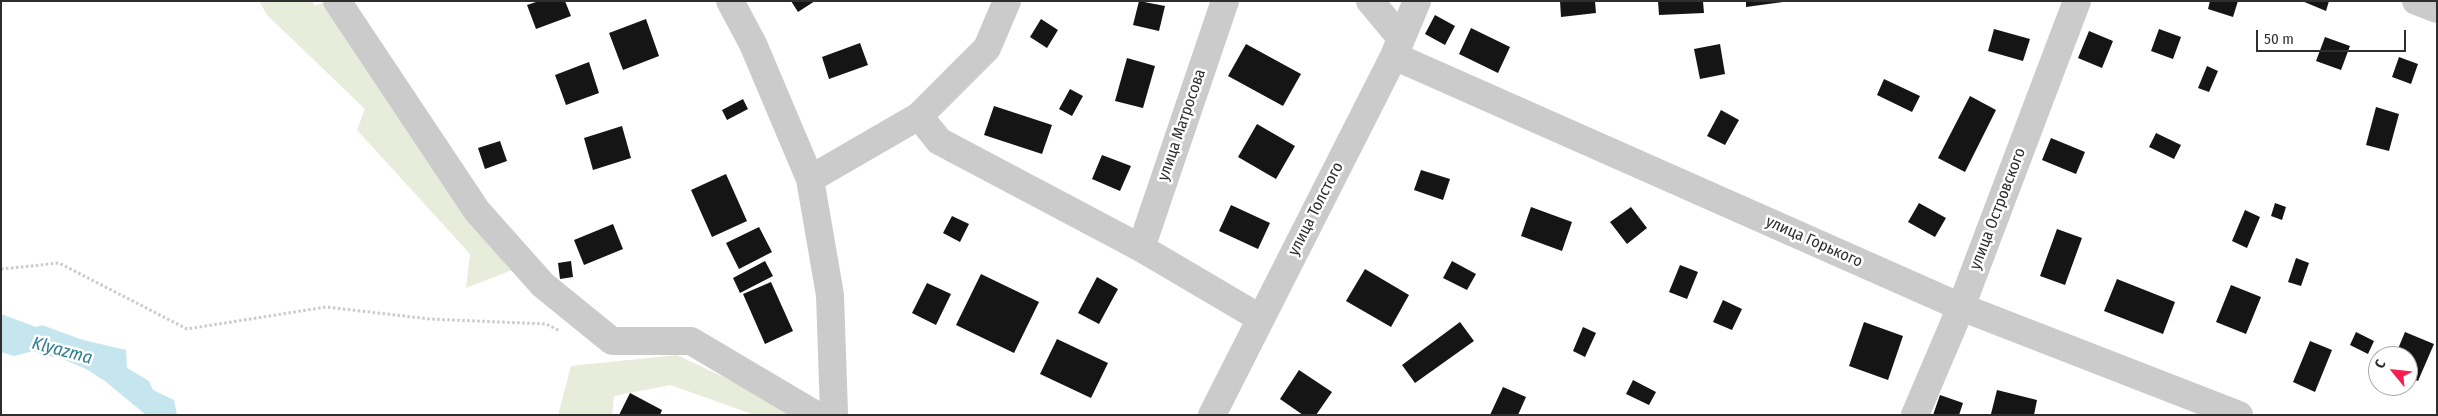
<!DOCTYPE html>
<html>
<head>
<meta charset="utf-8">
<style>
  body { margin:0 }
  #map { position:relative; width:2438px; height:416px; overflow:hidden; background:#fff; font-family:"Fira Sans Condensed",sans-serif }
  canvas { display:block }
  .frame { position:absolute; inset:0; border:2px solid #2e2e2e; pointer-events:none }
  .north { position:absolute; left:2368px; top:346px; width:50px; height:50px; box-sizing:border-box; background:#fff; border:1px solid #ababab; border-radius:50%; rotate:298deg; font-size:14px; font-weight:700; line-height:20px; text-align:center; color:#2e2e2e }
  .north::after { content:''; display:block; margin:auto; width:18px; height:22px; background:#f61f51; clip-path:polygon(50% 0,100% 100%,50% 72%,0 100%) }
  .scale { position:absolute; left:2256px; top:30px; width:150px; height:22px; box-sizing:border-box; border:2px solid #2e2e2e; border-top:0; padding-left:6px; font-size:15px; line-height:18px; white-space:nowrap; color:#2e2e2e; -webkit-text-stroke:4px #fff; paint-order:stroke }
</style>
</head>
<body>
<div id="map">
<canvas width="2438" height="416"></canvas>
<div class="frame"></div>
<div class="north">С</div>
<div class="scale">50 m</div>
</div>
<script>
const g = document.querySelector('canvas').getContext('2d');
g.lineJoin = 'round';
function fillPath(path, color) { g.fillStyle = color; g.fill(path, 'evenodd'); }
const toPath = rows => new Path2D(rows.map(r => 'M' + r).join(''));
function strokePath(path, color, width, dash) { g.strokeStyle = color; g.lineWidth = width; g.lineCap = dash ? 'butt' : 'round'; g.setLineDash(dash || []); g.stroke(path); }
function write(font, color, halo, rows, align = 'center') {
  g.font = font + ' "Fira Sans Condensed",sans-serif'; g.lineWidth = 5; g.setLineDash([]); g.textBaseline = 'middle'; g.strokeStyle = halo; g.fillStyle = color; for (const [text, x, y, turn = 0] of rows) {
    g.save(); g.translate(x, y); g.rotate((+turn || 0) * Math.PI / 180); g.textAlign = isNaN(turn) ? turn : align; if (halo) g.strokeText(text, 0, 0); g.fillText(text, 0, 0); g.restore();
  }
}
const green = toPath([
  [259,1,312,1,315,6,325,2,512,270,466,288,470,254,357,130,365,109,267,15],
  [677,355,804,415,755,415,670,385,614,396,612,415,558,415,571,366]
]);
const water = toPath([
  [1,314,36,327,42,325,83,340,126,350,127,368,149,381,153,390,174,400,177,415,146,415,105,381,86,369,58,357,47,356,33,351,14,356,1,352]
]);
const building = toPath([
  [539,1,565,1,571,16,536,29,527,5],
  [791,1,815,1,798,12],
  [1139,1,1165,6,1159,31,1133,25],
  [1560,1,1595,1,1596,13,1561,17],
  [1658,1,1703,1,1704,13,1659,15],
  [1746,1,1783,1,1783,2,1746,7],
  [2210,1,2238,1,2233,17,2208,9],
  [2302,1,2329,1,2326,11],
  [1435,15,1455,26,1445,45,1425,34],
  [646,19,659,56,623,70,609,33],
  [1041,19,1058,30,1047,48,1030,37],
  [1471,28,1510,47,1498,73,1459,54],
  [1994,29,2030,39,2023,61,1988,51],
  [2159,29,2181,37,2173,59,2151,51],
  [2089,31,2113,41,2102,68,2078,58],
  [2325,37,2350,46,2341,70,2316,61],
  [860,43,868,65,829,79,822,57],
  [1246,44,1301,74,1283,106,1228,76],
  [1720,44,1725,74,1700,79,1694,49],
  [2399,57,2418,64,2411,84,2392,77],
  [1127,58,1155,66,1143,108,1115,101],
  [589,62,599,93,566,105,555,75],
  [2207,66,2218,71,2209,92,2198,88],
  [1884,79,1920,96,1912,112,1877,95],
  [1070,89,1083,96,1072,116,1059,109],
  [1970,96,1996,110,1965,172,1938,158],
  [743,99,748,109,727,120,722,110],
  [994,106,1052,125,1042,154,984,135],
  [2376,107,2399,114,2389,151,2366,145],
  [1721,110,1739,120,1725,145,1707,136],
  [1257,124,1295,146,1276,179,1238,157],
  [622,126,631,158,593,170,584,138],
  [2156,133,2181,145,2174,159,2149,147],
  [2051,138,2085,152,2076,174,2042,160],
  [500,141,507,161,485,169,478,148],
  [1102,155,1131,166,1120,191,1092,179],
  [1421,170,1450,179,1443,200,1414,190],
  [726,174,747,221,712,237,691,190],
  [1919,203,1946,218,1935,237,1908,222],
  [2275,203,2286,207,2282,220,2271,216],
  [1231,205,1270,223,1258,249,1219,231],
  [1531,207,1572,222,1562,251,1521,236],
  [1631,207,1647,228,1627,244,1610,222],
  [2245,210,2260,217,2247,248,2232,241],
  [952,216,969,224,960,242,943,233],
  [613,224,623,249,584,265,574,240],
  [759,227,772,252,739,269,726,243],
  [2057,229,2082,238,2065,285,2040,276],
  [2296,258,2309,263,2301,286,2288,282],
  [571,261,573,277,560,279,558,263],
  [765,261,773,276,740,293,733,278],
  [1452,261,1476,274,1467,290,1443,278],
  [1680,265,1698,272,1687,299,1669,292],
  [1365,269,1409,295,1391,327,1346,301],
  [981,274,1039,302,1014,353,956,325],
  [1097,277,1118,289,1099,324,1078,313],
  [2117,279,2175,302,2163,334,2104,311],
  [771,282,793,331,765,344,743,294],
  [927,283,951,294,936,325,912,313],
  [2231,285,2261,297,2246,334,2216,322],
  [1723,300,1742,309,1732,330,1713,322],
  [1460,322,1474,341,1415,383,1402,365],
  [1864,322,1903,336,1888,380,1849,366],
  [1583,327,1596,333,1585,357,1573,351],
  [2356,332,2374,341,2368,354,2350,345],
  [2405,332,2434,344,2418,381,2408,377,2408,356,2395,356],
  [1057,339,1108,363,1091,398,1040,374],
  [2310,341,2332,350,2315,392,2293,382],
  [1299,370,1332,392,1316,415,1303,415,1280,399],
  [1633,380,1656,392,1649,405,1626,394],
  [1503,387,1526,397,1518,415,1490,415],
  [1997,390,2037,400,2034,415,1991,414],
  [630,393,662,410,660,415,619,415],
  [1940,395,1963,403,1959,415,1933,415]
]);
const path = toPath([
  [1,269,59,263,187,329,326,307,430,319,546,324,560,331]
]);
const minor = toPath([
  [337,1,477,211,543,285,612,341,691,341,816,415],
  [730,1,753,44,810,179,830,295,834,413],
  [1370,1,1401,38],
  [2416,1,2437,9],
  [1394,56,1961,307,2239,415],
  [919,116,939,141,1141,248,1260,318],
  [810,179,919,116,987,48,1007,1],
  [1141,248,1225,1],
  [1212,415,1394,56,1417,1],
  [1915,415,1961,307,2077,1]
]);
const streetNames = [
  ["улица Матросова",1182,125,-71],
  ["улица Толстого",1316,209,-63],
  ["улица Островского",1998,209,-69],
  ["улица Горького",1814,242,24]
];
const waterNames = [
  ["Klyazma",62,351,15]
];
fillPath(green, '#e7edda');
fillPath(water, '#c5e5ef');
fillPath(building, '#151515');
strokePath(path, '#cbcbcb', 3, [2.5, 2.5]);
strokePath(minor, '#cbcbcb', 28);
write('16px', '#2e2e2e', '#fff', streetNames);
write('italic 18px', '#327c92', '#fff', waterNames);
</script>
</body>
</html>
